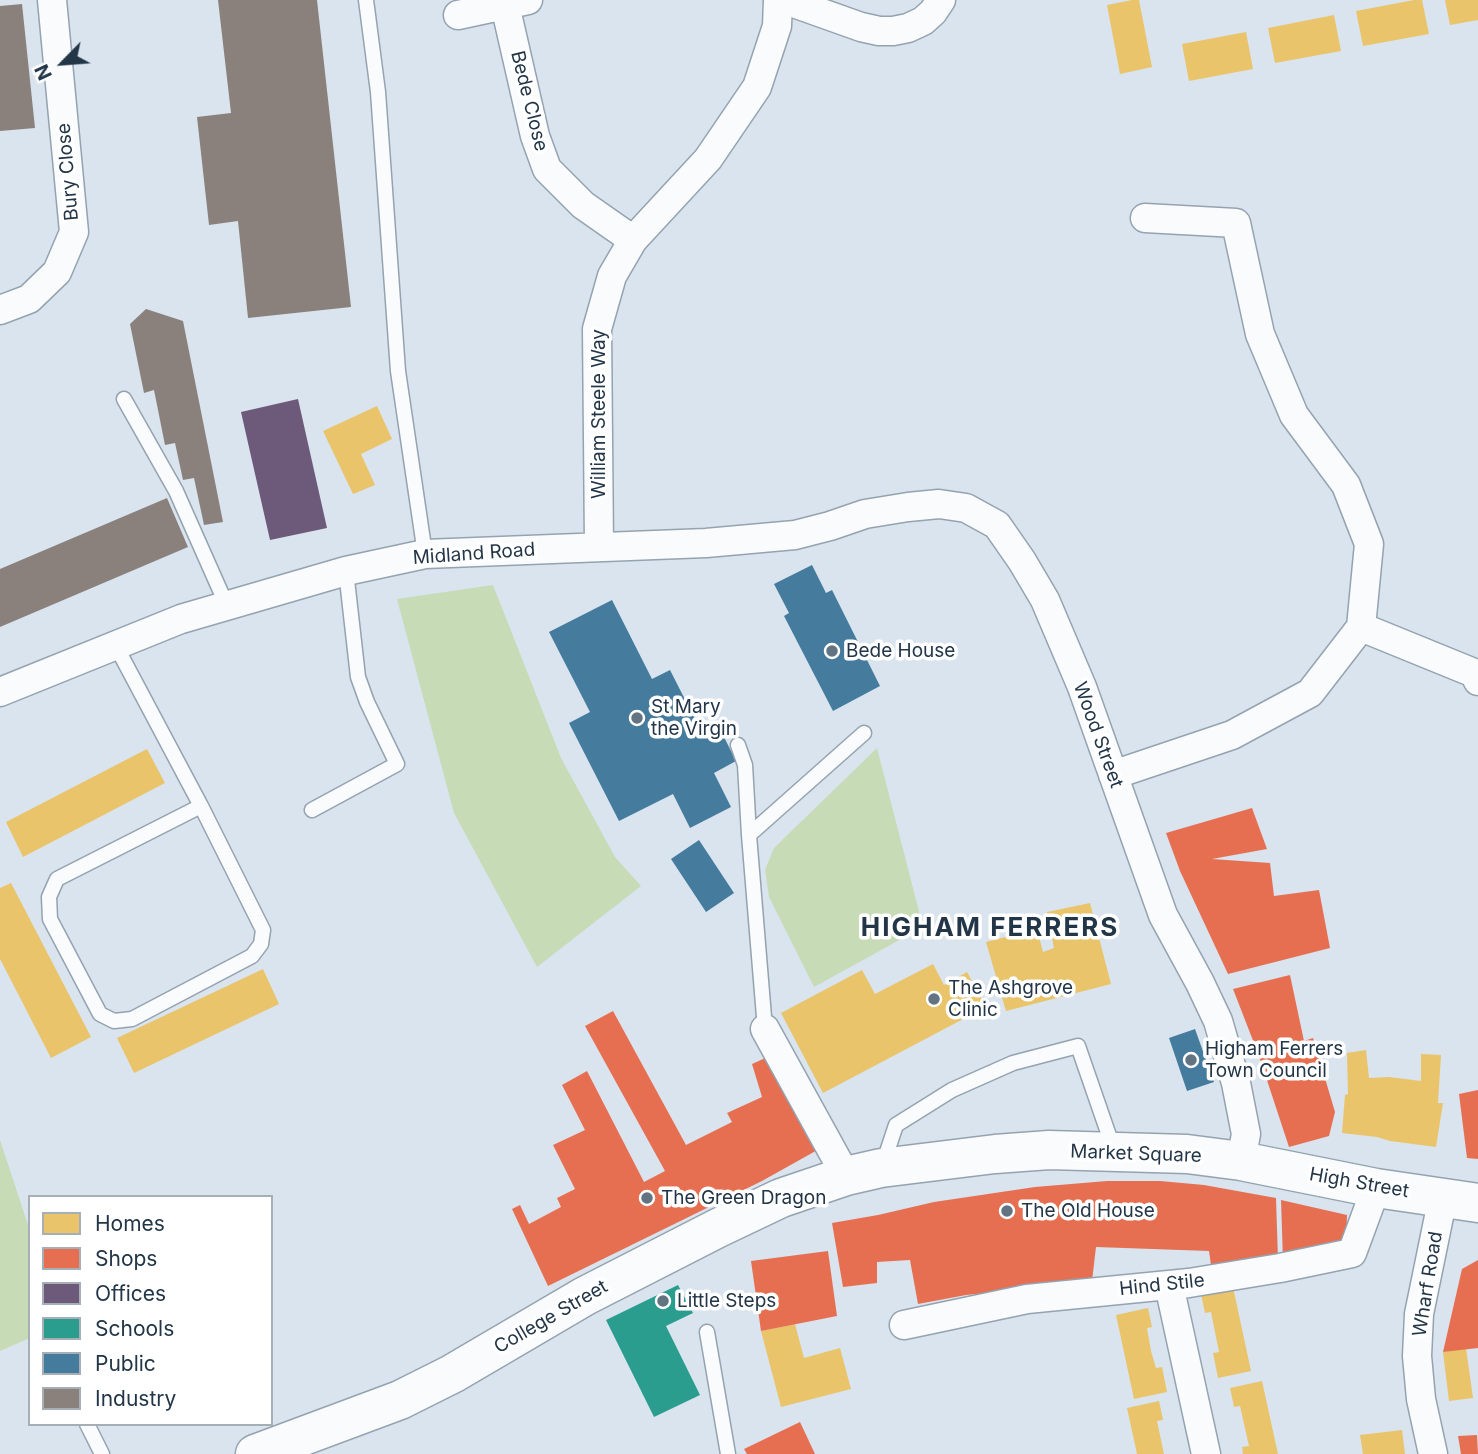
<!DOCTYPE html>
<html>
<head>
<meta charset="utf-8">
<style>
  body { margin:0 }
  #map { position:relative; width:1478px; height:1454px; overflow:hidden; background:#d9e4ef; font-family:Inter,sans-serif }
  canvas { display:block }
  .legend { position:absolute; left:28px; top:1195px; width:245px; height:231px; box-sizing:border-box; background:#fff; border:2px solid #a7afb6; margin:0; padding:9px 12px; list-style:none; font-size:21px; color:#223648 }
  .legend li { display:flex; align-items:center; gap:14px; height:35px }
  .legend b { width:35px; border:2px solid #a7afb6 }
  .north { position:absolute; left:28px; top:28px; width:70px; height:70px; -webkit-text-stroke:5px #fff; paint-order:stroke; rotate:245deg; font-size:19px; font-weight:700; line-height:28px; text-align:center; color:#223648 }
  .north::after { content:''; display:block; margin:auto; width:24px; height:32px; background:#223648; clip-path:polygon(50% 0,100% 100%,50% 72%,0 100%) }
</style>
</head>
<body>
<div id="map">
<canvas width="1478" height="1454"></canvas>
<ul class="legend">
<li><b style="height:19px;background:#e9c46a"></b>Homes</li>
<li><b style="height:19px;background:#e76f51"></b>Shops</li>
<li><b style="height:19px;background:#6d597a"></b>Offices</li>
<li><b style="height:19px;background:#2a9d8f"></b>Schools</li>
<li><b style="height:19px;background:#457b9d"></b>Public</li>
<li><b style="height:19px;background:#8a817c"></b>Industry</li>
</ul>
<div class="north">N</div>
</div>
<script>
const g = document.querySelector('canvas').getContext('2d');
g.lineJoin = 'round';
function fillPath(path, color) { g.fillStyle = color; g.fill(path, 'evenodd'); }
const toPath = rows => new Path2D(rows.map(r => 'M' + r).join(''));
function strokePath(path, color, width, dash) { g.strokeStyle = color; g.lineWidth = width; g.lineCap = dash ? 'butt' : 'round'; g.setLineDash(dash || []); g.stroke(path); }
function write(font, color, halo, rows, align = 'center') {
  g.font = font + ' Inter,sans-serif'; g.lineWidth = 7; g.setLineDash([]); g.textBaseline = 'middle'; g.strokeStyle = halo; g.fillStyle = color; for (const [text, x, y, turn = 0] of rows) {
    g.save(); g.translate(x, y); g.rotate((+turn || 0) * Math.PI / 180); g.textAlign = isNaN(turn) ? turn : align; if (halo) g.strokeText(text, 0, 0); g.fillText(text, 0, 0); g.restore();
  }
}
const green = toPath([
  [493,585,561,758,615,857,641,886,537,967,454,813,397,599],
  [877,748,923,927,814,987,769,897,765,870,774,848],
  [0,1140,30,1231,30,1338,0,1351]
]);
const homes = toPath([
  [1132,0,1139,0,1152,67,1120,74,1107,5],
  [1414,0,1422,0,1429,34,1363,46,1356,11],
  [1445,0,1478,0,1478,20,1450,25],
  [1334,15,1341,51,1275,63,1268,28],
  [1246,32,1253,69,1189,81,1182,44],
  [377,406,392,439,361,454,375,485,353,494,323,431],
  [147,749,165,783,23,857,6,822],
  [11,883,91,1037,51,1058,0,959,0,888],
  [1090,903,1111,984,1006,1011,986,942,1037,929,1043,952,1054,948,1047,912],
  [933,964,944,985,967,972,986,1007,823,1093,781,1013,862,970,875,994],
  [263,969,279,1004,134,1073,117,1038],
  [1366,1050,1369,1078,1389,1077,1421,1081,1421,1054,1441,1055,1438,1103,1443,1103,1436,1147,1390,1141,1377,1137,1342,1133,1345,1095,1348,1094,1347,1053],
  [1233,1287,1251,1371,1218,1378,1213,1353,1219,1352,1211,1312,1205,1313,1201,1294],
  [1148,1308,1152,1327,1147,1328,1151,1351,1156,1368,1162,1367,1167,1392,1134,1399,1116,1315],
  [795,1324,804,1358,840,1348,851,1389,781,1407,761,1331],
  [1466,1348,1473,1398,1449,1401,1443,1352],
  [1262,1381,1278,1454,1243,1454,1242,1447,1249,1446,1240,1406,1234,1407,1230,1388],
  [1159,1401,1163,1420,1157,1421,1164,1454,1137,1454,1127,1408],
  [1402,1430,1405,1454,1363,1454,1360,1435]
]);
const shops = toPath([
  [1252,808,1267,849,1212,859,1270,863,1274,896,1319,890,1330,948,1228,974,1180,871,1166,833],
  [1290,975,1304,1041,1313,1038,1335,1112,1329,1136,1289,1147,1259,1056,1233,989],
  [613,1011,686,1145,732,1122,727,1113,762,1097,752,1064,772,1055,821,1148,762,1181,548,1286,512,1209,520,1205,529,1224,561,1207,557,1198,575,1189,553,1145,585,1130,562,1085,587,1071,644,1182,665,1171,585,1026],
  [1478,1090,1478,1159,1467,1158,1459,1094],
  [1107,1181,1160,1181,1204,1185,1276,1198,1278,1260,1211,1265,1209,1251,1096,1247,1092,1281,1051,1287,966,1295,918,1304,910,1260,877,1262,877,1283,843,1287,832,1223,878,1215,934,1202,1035,1187],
  [1281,1200,1347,1215,1346,1248,1283,1260],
  [828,1251,837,1316,761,1331,751,1261],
  [1478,1260,1478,1348,1443,1352,1462,1269],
  [800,1422,815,1454,747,1454,744,1449],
  [1477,1435,1478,1454,1461,1454,1458,1436]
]);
const offices = toPath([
  [298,399,327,528,270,540,241,412]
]);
const schools = toPath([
  [678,1285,693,1313,666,1326,700,1395,654,1417,606,1320]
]);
const public = toPath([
  [812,565,826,593,832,590,880,686,833,711,784,616,789,613,774,584],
  [612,600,652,679,670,670,701,731,717,723,736,761,714,773,731,807,690,828,673,794,619,821,569,723,590,712,549,632],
  [699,840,734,893,706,912,671,859],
  [1195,1029,1214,1082,1187,1091,1169,1038]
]);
const industry = toPath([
  [218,0,317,0,351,307,248,318,238,221,209,225,197,117,231,113],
  [22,4,35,128,0,131,0,6],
  [146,309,183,321,223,522,204,525,194,478,183,480,175,443,165,445,154,390,144,393,130,324],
  [167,498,188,547,0,627,0,569]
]);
const lane = toPath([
  [366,0,378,92,398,371,425,554],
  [124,399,176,491,227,606],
  [116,646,201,806,263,930,261,944,252,956,132,1019,114,1021,100,1014,50,919,49,897,57,879,201,806],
  [738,745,745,765,749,835],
  [312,810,397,764,367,702,358,677,346,571],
  [765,1029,749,835,864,733],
  [883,1164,896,1125,952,1090,1013,1063,1078,1046,1114,1150],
  [707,1332,728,1454],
  [87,1424,102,1454]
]);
const street = toPath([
  [785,0,861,27,879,31,893,31,908,28,923,21,933,12,941,0],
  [505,5,535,136,547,169,583,205,633,240],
  [458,15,528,0],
  [0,310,29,299,57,272,74,232,52,0],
  [599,547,597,329,612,276,633,240,708,159,757,87,777,26,778,0],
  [1361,627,1474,673,1478,681],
  [0,692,181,619,346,571,425,554,706,543,795,535,830,526,865,514,908,507,939,504,966,508,997,525,1022,561,1045,600,1082,687,1163,915,1200,983,1218,1021,1236,1083,1246,1134,1241,1161],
  [1113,775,1232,735,1310,693,1361,627,1369,544,1346,485,1294,415,1260,334,1236,223,1145,218],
  [765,1029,846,1176],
  [1169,1285,1206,1454],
  [904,1325,1027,1299,1189,1283,1280,1268,1352,1253,1376,1188],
  [1433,1454,1421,1399,1417,1356,1419,1314,1443,1197]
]);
const primary = toPath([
  [255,1454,400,1400,452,1374,585,1296,718,1228,781,1198,846,1176,881,1168,995,1154,1049,1150,1187,1154,1241,1161,1376,1188,1478,1203]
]);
const markers = [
  [832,651,7,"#627382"],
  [637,718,7,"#627382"],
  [934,999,7,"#627382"],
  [1191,1060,7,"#627382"],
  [647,1198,7,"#627382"],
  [1007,1211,7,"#627382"],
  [663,1301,7,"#627382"]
];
const streetNames = [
  ["Bede Close",529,101,76],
  ["Bury Close",68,172,-95],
  ["William Steele Way",599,414,-90],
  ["Midland Road",474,554,-4],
  ["Wood Street",1098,735,70],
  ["Market Square",1136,1154,2],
  ["High Street",1359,1183,10],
  ["Wharf Road",1428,1284,-81],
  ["Hind Stile",1162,1285,-6],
  ["College Street",551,1317,-30]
];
const poiNames = [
  ["Bede House",846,651],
  ["St Mary",651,707],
  ["the Virgin",651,729],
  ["The Ashgrove",948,988],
  ["Clinic",948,1010],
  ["Higham Ferrers",1205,1049],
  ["Town Council",1205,1071],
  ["The Green Dragon",661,1198],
  ["The Old House",1021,1211],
  ["Little Steps",677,1301]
];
const districtNames = [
  ["HIGHAM FERRERS",990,928]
];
fillPath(green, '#c7dbb7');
fillPath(homes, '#e9c46a');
fillPath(shops, '#e76f51');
fillPath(offices, '#6d597a');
fillPath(schools, '#2a9d8f');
fillPath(public, '#457b9d');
fillPath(industry, '#8a817c');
strokePath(lane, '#94a3af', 17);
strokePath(street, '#94a3af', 31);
strokePath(primary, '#94a3af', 41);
strokePath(lane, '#f9fbfd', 14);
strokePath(street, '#f9fbfd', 28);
strokePath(primary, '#f9fbfd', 38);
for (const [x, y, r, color] of markers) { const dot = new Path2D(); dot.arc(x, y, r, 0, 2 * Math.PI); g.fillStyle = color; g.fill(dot); strokePath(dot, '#fff', 2.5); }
write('19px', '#223648', '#fff', streetNames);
write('19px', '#223648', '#fff', poiNames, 'left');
g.letterSpacing = '2px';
write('bold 26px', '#223648', '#fff', districtNames);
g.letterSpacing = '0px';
</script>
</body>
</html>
